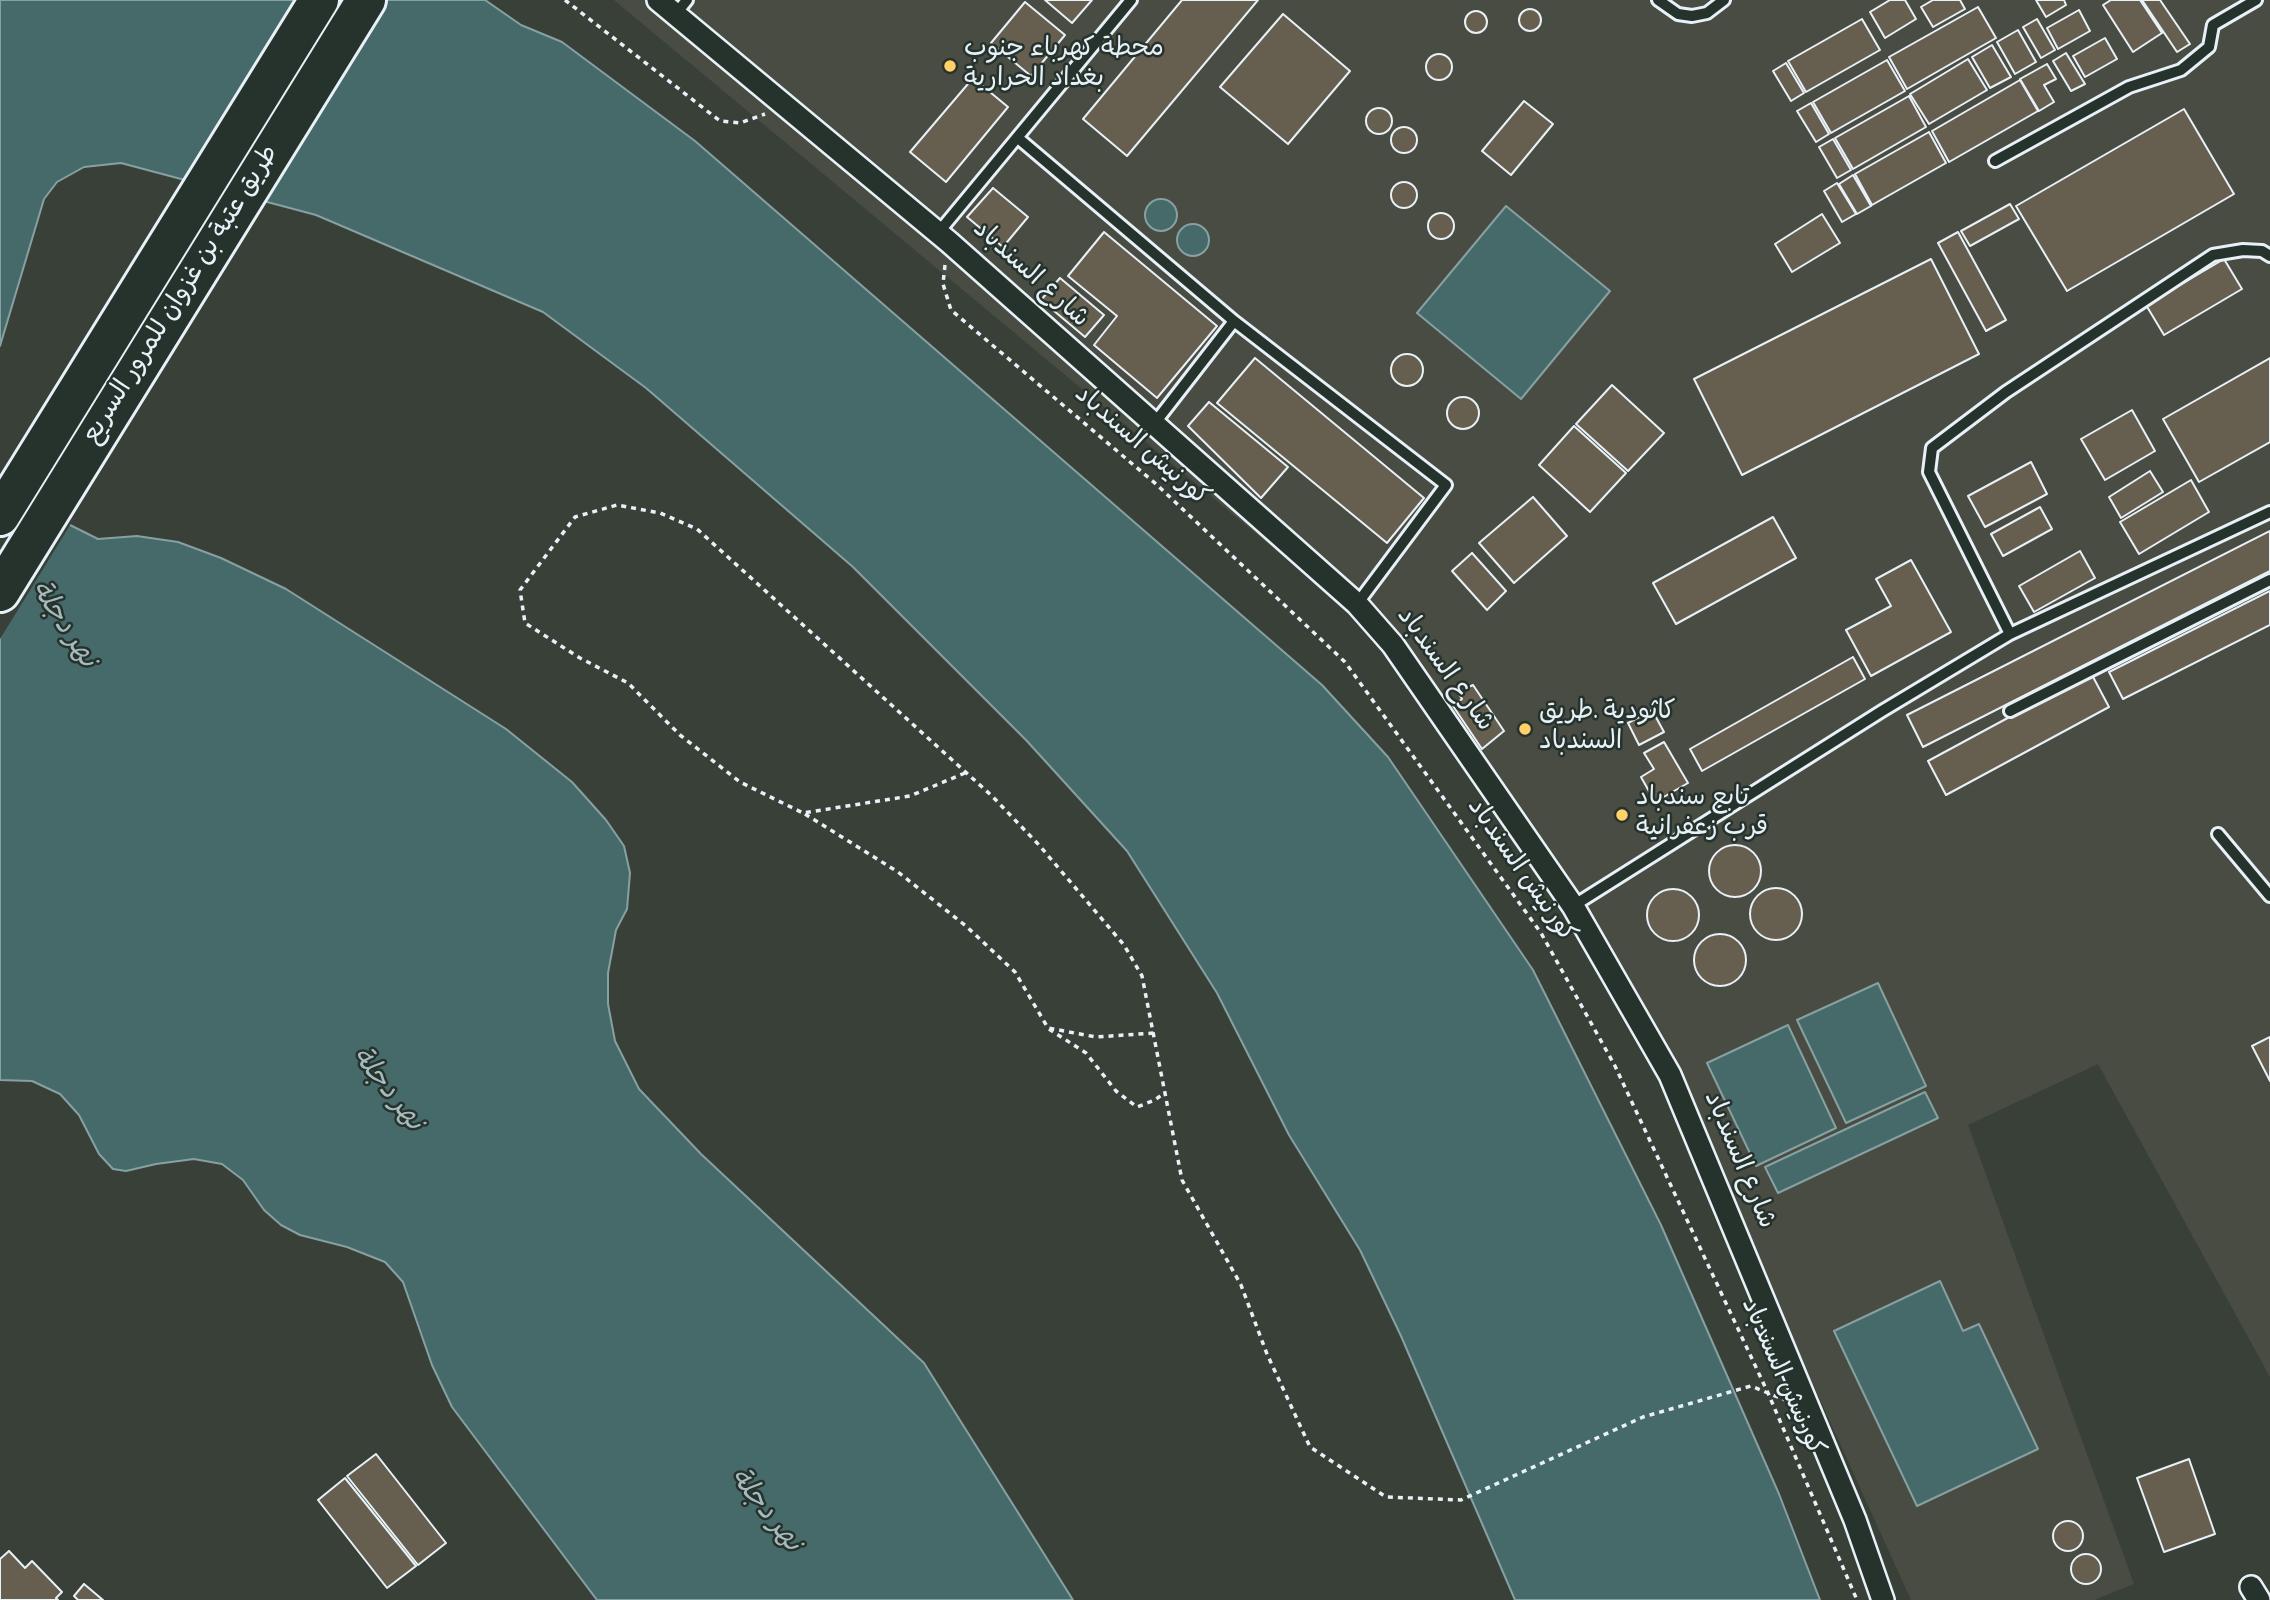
<!DOCTYPE html>
<html>
<head>
<meta charset="utf-8">
<style>
  body { margin:0 }
  canvas { display:block; background:#394037 }
</style>
</head>
<body>
<canvas width="2270" height="1600"></canvas>
<script>
const g = document.querySelector('canvas').getContext('2d');
g.lineJoin = 'round';
function fillPath(path, color) { g.fillStyle = color; g.fill(path, 'evenodd'); }
const toPath = rows => new Path2D(rows.map(r => 'M' + r).join(''));
function strokePath(path, color, width, dash) { g.strokeStyle = color; g.lineWidth = width; g.lineCap = dash ? 'butt' : 'round'; g.setLineDash(dash || []); g.stroke(path); }
function write(font, color, halo, rows, align = 'center') {
  g.font = font + ' Dekko,"Playpen Sans Arabic",sans-serif'; g.lineWidth = 5; g.setLineDash([]); g.textBaseline = 'middle'; g.strokeStyle = halo; g.fillStyle = color; for (const [text, x, y, turn = 0] of rows) {
    g.save(); g.translate(x, y); g.rotate((+turn || 0) * Math.PI / 180); g.textAlign = isNaN(turn) ? turn : align; if (halo) g.strokeText(text, 0, 0); g.fillText(text, 0, 0); g.restore();
  }
}
const built = toPath([
  [614,0,2270,0,2270,1377,2098,1064,1968,1125,2134,1584,2094,1600,1911,1600,1743,1230,1583,924,1396,650]
]);
const water = toPath([
  [0,0,485,0,521,25,562,42,695,141,1322,685,1388,757,1533,970,1661,1225,1779,1494,1820,1600,1515,1600,1401,1336,1360,1250,1289,1135,1217,993,1127,851,1026,740,853,567,646,388,543,312,316,215,121,163,84,167,57,182,44,199,0,346,0,0],
  '1145 215a16 16 0 1 1 32 0a16 16 0 1 1-32 0Z',
  [1506,206,1610,291,1521,399,1417,313,1506,206],
  '1177 240a16 16 0 1 1 32 0a16 16 0 1 1-32 0Z',
  [0,490,98,539,137,536,178,542,221,558,286,589,506,729,572,782,606,820,624,846,630,873,627,909,616,930,608,973,608,1004,615,1041,639,1089,701,1154,924,1363,1073,1600,597,1600,452,1407,432,1365,403,1282,385,1262,347,1247,300,1235,281,1225,264,1210,243,1180,222,1164,194,1159,156,1164,126,1171,113,1169,99,1154,79,1115,60,1094,32,1081,0,1080,0,490],
  [1878,983,1926,1086,1846,1123,1797,1020,1878,983],
  [1788,1025,1836,1128,1756,1166,1707,1063,1788,1025],
  [1925,1092,1938,1118,1778,1193,1765,1167,1925,1092],
  [1940,1281,1963,1331,1979,1324,2038,1449,1917,1506,1834,1331,1940,1281]
]);
const pier = toPath([
  [0,486,72,522,0,639]
]);
const building = toPath([
  [1045,0,1092,0,1072,23,1045,0],
  [1182,0,1258,0,1127,156,1083,119,1182,0],
  [1890,0,1905,0,1916,19,1885,38,1870,12,1890,0],
  [1933,0,1960,0,1965,9,1933,27,1921,7,1933,0],
  [2036,0,2064,0,2066,5,2046,17,2036,0],
  [2111,0,2140,0,2162,33,2133,52,2103,5,2111,0],
  [2142,0,2160,0,2190,44,2177,52,2142,0],
  [1025,2,1065,35,1031,76,991,43,1025,2],
  [1978,7,1996,38,1907,89,1889,57,1978,7],
  '1519 20a11 11 0 1 1 22 0a11 11 0 1 1-22 0Z',
  [2079,10,2090,31,2058,49,2047,28,2079,10],
  '1465 22a11 11 0 1 1 22 0a11 11 0 1 1-22 0Z',
  [1283,14,1350,71,1288,144,1220,87,1283,14],
  [1862,19,1880,50,1806,92,1788,61,1862,19],
  [2037,19,2055,50,2041,58,2023,27,2037,19],
  [2018,30,2036,62,2015,74,1997,42,2018,30],
  [2105,38,2117,59,2085,77,2073,56,2105,38],
  [1992,45,2011,77,1990,88,1972,57,1992,45],
  [2066,53,2085,84,2071,91,2053,61,2066,53],
  '1426 67a13 13 0 1 1 26 0a13 13 0 1 1-26 0Z',
  [1968,59,1987,90,1929,124,1910,94,1968,59],
  [1887,60,1905,91,1831,133,1813,102,1887,60],
  [1786,63,1804,93,1791,101,1773,71,1786,63],
  [2047,64,2056,79,2044,85,2054,102,2039,111,2020,79,2047,64],
  [973,78,1008,107,946,182,910,152,973,78],
  [2020,80,2038,111,1949,162,1932,131,2020,80],
  [1909,96,1926,127,1853,169,1835,138,1909,96],
  [1524,101,1553,124,1511,175,1482,151,1524,101],
  [1811,103,1829,134,1816,142,1797,111,1811,103],
  '1366 121a13 13 0 1 1 26 0a13 13 0 1 1-26 0Z',
  [2184,109,2234,194,2067,291,2016,206,2184,109],
  '1391 140a13 13 0 1 1 26 0a13 13 0 1 1-26 0Z',
  [1929,132,1946,163,1872,205,1855,174,1929,132],
  [1833,139,1851,170,1837,178,1819,147,1833,139],
  [1853,175,1871,206,1857,214,1839,184,1853,175],
  '1391 195a13 13 0 1 1 26 0a13 13 0 1 1-26 0Z',
  [1837,183,1856,214,1842,222,1824,191,1837,183],
  [993,188,1028,217,1003,247,967,217,993,188],
  [2010,204,2019,219,1970,246,1961,231,2010,204],
  '1428 226a13 13 0 1 1 26 0a13 13 0 1 1-26 0Z',
  [1822,214,1840,243,1792,272,1775,244,1822,214],
  [1104,232,1217,326,1157,398,1094,345,1117,316,1068,276,1104,232],
  [1958,232,2006,320,1986,331,1938,243,1958,232],
  [1931,259,1979,354,1742,475,1694,379,1931,259],
  [2224,259,2242,289,2164,335,2146,305,2224,259],
  [1060,278,1104,315,1085,337,1041,300,1060,278],
  '1391 370a16 16 0 1 1 32 0a16 16 0 1 1-32 0Z',
  [1255,358,1424,498,1387,543,1217,403,1255,358],
  [2270,358,2270,442,2199,482,2163,419,2270,358],
  [1612,385,1664,433,1628,471,1576,424,1612,385],
  '1447 413a16 16 0 1 1 32 0a16 16 0 1 1-32 0Z',
  [1209,402,1288,467,1261,498,1188,426,1209,402],
  [2132,410,2155,451,2105,480,2081,439,2132,410],
  [1574,426,1626,473,1590,512,1539,465,1574,426],
  [2031,462,2047,494,1985,527,1968,496,2031,462],
  [2150,471,2163,492,2121,518,2109,497,2150,471],
  [2191,480,2209,512,2139,554,2120,522,2191,480],
  [1533,497,1567,536,1514,583,1479,543,1533,497],
  [2040,507,2052,529,2003,556,1991,534,2040,507],
  [1773,517,1796,558,1676,624,1653,583,1773,517],
  [2270,531,2270,571,1923,747,1907,715,2270,531],
  [2080,551,2095,578,2034,612,2019,586,2080,551],
  [1472,553,1506,591,1487,610,1452,571,1472,553],
  [1911,560,1951,632,1871,676,1846,630,1891,606,1876,579,1911,560],
  [2270,591,2270,625,2123,699,2109,672,2270,591],
  [1853,657,1865,679,1702,771,1690,749,1853,657],
  [2091,673,2109,707,1946,795,1928,761,2091,673],
  [1473,685,1504,731,1482,749,1453,706,1462,699,1458,692,1473,685],
  [1652,710,1664,732,1639,745,1628,723,1652,710],
  [1664,742,1688,783,1655,802,1641,777,1654,769,1644,753,1664,742],
  '1709 871a26 26 0 1 1 52 0a26 26 0 1 1-52 0Z',
  '1750 914a26 26 0 1 1 52 0a26 26 0 1 1-52 0Z',
  '1647 915a26 26 0 1 1 52 0a26 26 0 1 1-52 0Z',
  '1694 960a26 26 0 1 1 52 0a26 26 0 1 1-52 0Z',
  [2270,1037,2270,1081,2252,1046,2270,1037],
  [376,1454,446,1543,418,1565,347,1476,376,1454],
  [2189,1459,2215,1534,2164,1552,2137,1478,2189,1459],
  [345,1478,416,1566,387,1588,318,1500,345,1478],
  '2053 1536a15 15 0 1 1 30 0a15 15 0 1 1-30 0Z',
  [9,1551,25,1568,32,1561,62,1592,56,1598,58,1600,0,1600,0,1559,9,1551],
  '2071 1569a15 15 0 1 1 30 0a15 15 0 1 1-30 0Z',
  [84,1584,103,1600,78,1600,74,1596,84,1584]
]);
const path = toPath([
  [565,0,720,121,740,123,765,114],
  [945,265,943,284,951,310,1156,484,1345,662,1541,933,1615,1066,1768,1393,1857,1600],
  [965,773,910,796,803,813,740,782,680,735,628,683,580,658,525,623,520,590,575,517,617,505,660,513,697,529,992,796,1039,845,1124,945,1142,976,1182,1180,1241,1285,1267,1354,1310,1447,1386,1497,1461,1500,1643,1417,1751,1386,1785,1400],
  [805,814,898,872,966,926,1015,972,1048,1028,1096,1037,1154,1033],
  [1049,1029,1086,1053,1116,1091,1137,1107,1155,1100,1164,1093]
]);
const lane = toPath([
  [1658,0,1678,14,1692,16,1707,13,1724,0],
  [675,15,687,0],
  [1018,138,1234,321,1446,485,1357,604],
  [1995,161,2129,87,2181,70,2209,47,2213,25,2256,0],
  [938,233,1131,0],
  [1154,424,1234,321],
  [2010,634,1929,472,1932,448,2006,392,2213,255,2243,250,2262,251,2270,256],
  [2010,711,2270,580],
  [2218,834,2270,896],
  [1573,906,1882,711,2010,634,2270,512]
]);
const street = toPath([
  [658,0,949,242,1357,604,1393,645,1573,906,1670,1075,1855,1520,1883,1600],
  [2251,1587,2259,1600]
]);
const highway = toPath([
  [0,516,319,0],
  [0,592,366,0]
]);
const markers = [
  [950,66,7,"#ffd166"],
  [1525,729,7,"#ffd166"],
  [1622,815,7,"#ffd166"]
];
const poiNames = [
  ["محطة كهرباء جنوب",964,51],
  ["بغداد الحرارية",964,81],
  ["كاثودية .طريق",1539,714],
  ["السندباد",1539,744],
  ["تابع سندباد",1636,800],
  ["قرب زعفرانية",1636,830]
];
const streetNames = [
  ["شارع السندباد",1029,276,42],
  ["طريق عتبة بن غزوان للمرور السريع",183,296,-58],
  ["كورنيش السندباد",1140,448,41],
  ["شارع السندباد",1443,671,54],
  ["كورنيش السندباد",1519,872,55],
  ["شارع السندباد",1737,1161,67],
  ["كورنيش السندباد",1780,1378,66]
];
const waterNames = [
  ["نهر دجلة",61,626,57],
  ["نهر دجلة",385,1091,52],
  ["نهر دجلة",763,1512,52]
];
fillPath(built, '#494c42');
fillPath(water, '#466a69');
strokePath(water, '#87a0a2', 2);
fillPath(pier, '#394037');
fillPath(building, '#665f4f');
strokePath(building, '#e8f1f8', 2);
strokePath(lane, '#e8f1f8', 16);
strokePath(street, '#e8f1f8', 26);
strokePath(highway, '#e8f1f8', 44);
strokePath(path, '#e8f1f8', 3.5, [5, 5]);
strokePath(lane, '#26332d', 10);
strokePath(street, '#26332d', 21);
strokePath(highway, '#26332d', 38);
for (const [x, y, r, color] of markers) { const dot = new Path2D(); dot.arc(x, y, r, 0, 2 * Math.PI); g.fillStyle = color; g.fill(dot); strokePath(dot, '#26332d', 2.5); }
write('26px', '#e8f1f8', '#26332d', poiNames, 'left');
write('26px', '#e8f1f8', '#26332d', streetNames);
write('italic 28px', '#a7bbbf', '#26332d', waterNames);
</script>
</body>
</html>
